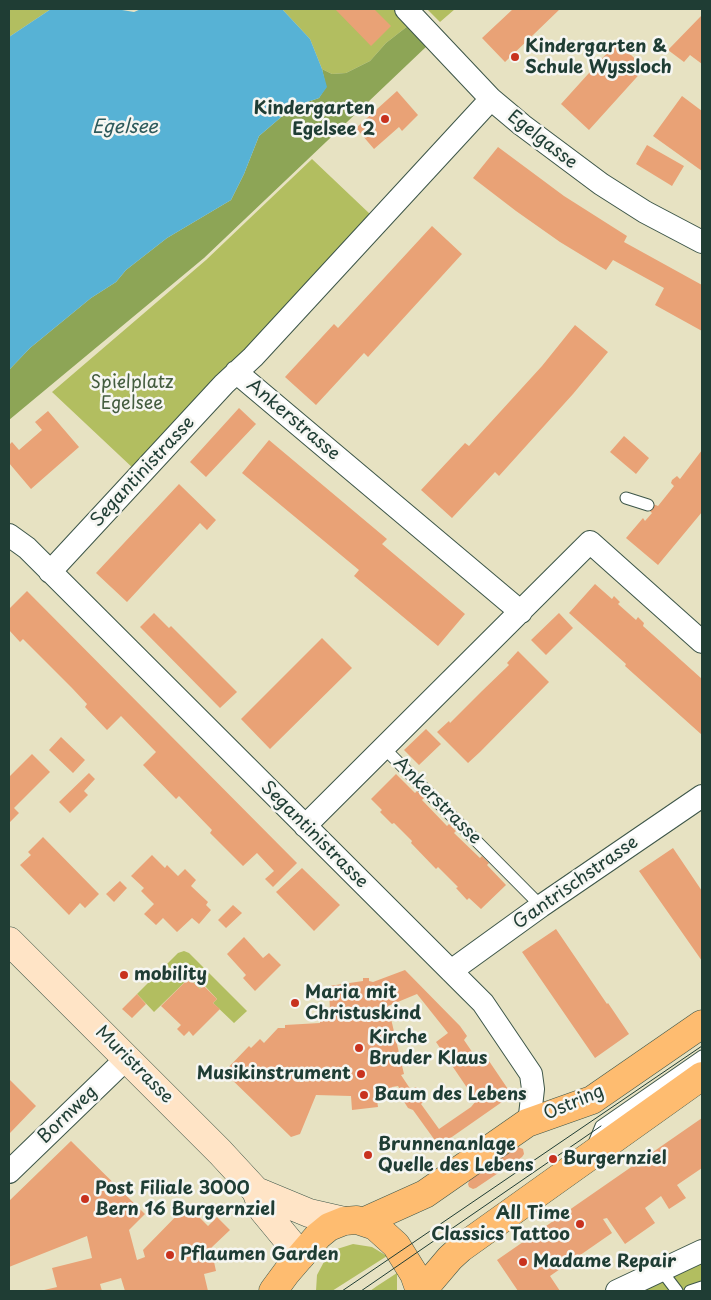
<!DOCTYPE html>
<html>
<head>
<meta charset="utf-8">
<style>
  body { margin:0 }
  #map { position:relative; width:711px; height:1300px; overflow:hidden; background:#e7e2c2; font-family:"Playpen Sans",sans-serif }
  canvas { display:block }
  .frame { position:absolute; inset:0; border:10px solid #1f3d34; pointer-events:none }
</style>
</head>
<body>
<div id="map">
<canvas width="711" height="1300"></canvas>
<div class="frame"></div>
</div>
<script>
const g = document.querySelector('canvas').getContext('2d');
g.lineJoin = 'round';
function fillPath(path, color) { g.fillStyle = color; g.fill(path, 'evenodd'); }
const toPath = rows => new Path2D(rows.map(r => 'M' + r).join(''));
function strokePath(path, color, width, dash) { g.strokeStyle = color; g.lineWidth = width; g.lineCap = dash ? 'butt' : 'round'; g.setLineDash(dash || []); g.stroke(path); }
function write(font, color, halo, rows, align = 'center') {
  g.font = font + ' "Playpen Sans",sans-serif'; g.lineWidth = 5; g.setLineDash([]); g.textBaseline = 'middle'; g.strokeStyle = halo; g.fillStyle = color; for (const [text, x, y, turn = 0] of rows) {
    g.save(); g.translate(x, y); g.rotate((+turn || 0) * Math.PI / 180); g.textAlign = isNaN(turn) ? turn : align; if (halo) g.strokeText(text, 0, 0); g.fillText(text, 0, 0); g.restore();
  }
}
const green = toPath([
  [9,9,51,9,9,37],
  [282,9,394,9,409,25,386,43,370,61,346,73,332,74,322,69,310,39],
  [427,9,455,9,440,22],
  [312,159,371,215,135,470,52,392,206,260],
  [184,951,189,953,247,1011,234,1023,213,1003,217,999,204,985,200,989,189,978,154,1012,137,994,178,953],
  [353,1244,372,1247,387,1256,332,1291,316,1291,317,1275,326,1258,337,1249],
  [702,1261,702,1291,639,1291],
  [397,1273,397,1291,370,1291,377,1286]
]);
const forest = toPath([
  [409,25,428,45,204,258,9,420,9,370,30,348,91,298,116,282,126,270,167,238,231,200,244,174,259,136,293,107,319,98,326,87,322,69,332,74,346,73,370,61,386,43]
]);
const water = toPath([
  [51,9,116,9,134,12,141,9,282,9,310,39,322,69,327,87,319,98,293,107,259,136,244,174,231,200,167,238,126,270,116,282,91,298,30,348,9,370,9,37]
]);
const building = toPath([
  [335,9,374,9,391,26,371,46],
  [513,9,560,9,505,62,482,38],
  [701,16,702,18,702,64,690,55,684,62,668,50],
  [617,42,645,68,589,130,561,104],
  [397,91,418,115,402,131,399,127,374,149,356,128],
  [682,96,702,111,702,171,653,136],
  [647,145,684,166,672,186,636,164],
  [498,147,564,196,627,236,624,242,702,285,702,331,655,305,664,288,613,260,606,270,560,242,516,211,473,178],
  [432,226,462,254,368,357,364,353,316,405,285,377,334,324,338,328],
  [575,325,608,352,573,394,499,476,495,472,452,518,421,490,465,443,469,446,542,366],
  [239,408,256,424,206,477,190,462],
  [48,411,79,447,31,489,9,463,9,445,12,442,19,450,42,430,35,422],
  [624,436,649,458,636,474,610,452],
  [269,440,387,539,382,544,465,614,438,646,354,576,359,570,242,473],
  [702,450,702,512,658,565,626,538,643,518,645,521,652,513,649,510,653,504,658,506,674,486,671,483,672,480,677,476,680,479],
  [179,484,216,520,207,530,200,523,127,602,96,573],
  [595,584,612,599,614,596,620,602,618,604,636,620,638,617,644,623,643,626,702,679,702,735,625,666,626,664,569,613],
  [27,591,297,863,273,887,265,879,274,871,257,853,243,866,210,833,212,830,179,796,176,799,143,765,156,752,121,716,107,730,85,707,87,704,72,688,23,639,20,642,9,630,9,609],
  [154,613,169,628,171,626,237,692,220,708,140,627],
  [559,613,573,628,546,655,531,640],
  [322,638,352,668,270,749,241,719],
  [518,651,549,682,480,752,468,763,437,732,449,721,450,723,482,691,509,665,507,663],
  [426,729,441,744,419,765,404,750],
  [61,737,85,760,73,773,49,750],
  [32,754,50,772,14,808,19,813,9,823,9,777],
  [89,773,95,779,84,791,88,795,70,813,59,802],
  [396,774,415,793,417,791,424,798,422,800,447,826,449,824,456,831,454,833,480,858,482,856,489,863,487,865,506,885,481,909,469,898,467,900,456,888,458,887,438,867,436,869,411,843,412,841,394,823,392,824,380,812,382,810,371,799],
  [43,837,99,894,85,908,80,903,69,915,20,865,31,855,28,852],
  [673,848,702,891,702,961,639,871],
  [152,855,165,868,167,865,178,876,185,869,196,880,191,886,208,902,206,905,211,910,199,924,192,918,177,932,163,918,156,925,144,914,154,904,141,891,144,888,131,876],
  [302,868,340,905,314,931,276,892],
  [120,881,127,888,114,902,106,894],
  [233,905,242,913,226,928,218,920],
  [556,929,607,1004,608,1003,629,1034,595,1058,522,952],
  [244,937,263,958,269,953,281,965,255,991,243,978,246,975,227,954],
  [405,970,460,1026,467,1036,464,1040,481,1065,489,1061,512,1095,439,1146,413,1110,408,1108,403,1100,403,1095,398,1086,392,1087,393,1089,376,1093,378,1107,352,1110,351,1096,316,1095,300,1134,291,1137,224,1072,249,1046,251,1048,260,1039,264,1043,278,1028,285,1028,285,1025,320,1023,320,1013,330,1012,329,986,363,981,363,978,369,978,369,981,373,982],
  [417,994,448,1033,436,1042,476,1101,471,1107,439,1129,421,1104,425,1100,422,1093,416,1087,411,1090,401,1075,404,1074,388,1006],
  [189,978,200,989,203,985,217,999,213,1003,220,1009,193,1036,189,1031,184,1036,177,1029,181,1025,161,1006],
  [137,994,146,1004,132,1018,122,1009],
  [9,1079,36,1106,10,1133,9,1132],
  [702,1118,702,1168,677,1185,686,1198,669,1209,661,1196,645,1208,655,1223,625,1244,607,1218,603,1219,612,1233,550,1276,560,1291,518,1291,497,1260],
  [71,1141,145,1214,129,1230,137,1260,145,1257,143,1250,187,1205,208,1226,217,1217,230,1230,211,1248,216,1271,204,1274,208,1291,125,1291,121,1278,100,1284,102,1291,40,1291,57,1287,52,1268,92,1258,87,1236,9,1267,9,1201],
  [515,1147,518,1147,523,1149,524,1154,522,1157,476,1188,473,1189,469,1187,468,1184,470,1179]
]);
const lane = toPath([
  [626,498,648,505],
  [384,748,541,906],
  [592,1148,601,1126,702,1056],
  [661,1270,677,1291],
  [690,1291,702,1287]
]);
const street = toPath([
  [406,9,491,99,522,125,601,184,645,212,702,242],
  [236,372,521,612],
  [9,535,27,548,483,1003,531,1074,533,1089,530,1115,527,1123],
  [50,572,224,384,253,357,491,99],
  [305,826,590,542,702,642],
  [451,971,541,906,702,796],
  [9,1172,127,1058],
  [617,1291,702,1251]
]);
const secondary = toPath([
  [9,941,220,1152,256,1191,263,1210,301,1256],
  [256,1191,309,1213,344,1221]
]);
const primary = toPath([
  [365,1221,425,1194,527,1123,592,1100,702,1024],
  [273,1291,287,1272,318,1236,329,1227,344,1221,357,1220,375,1226,396,1245,414,1274,420,1291],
  [422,1291,450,1258,461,1248,702,1076]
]);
const tram = toPath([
  [342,1291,702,1046],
  [361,1291,601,1126]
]);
const markers = [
  [515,57,5,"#c8321e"],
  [385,119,5,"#c8321e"],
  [124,975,5,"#c8321e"],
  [295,1003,5,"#c8321e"],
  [359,1048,5,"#c8321e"],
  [361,1074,5,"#c8321e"],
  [364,1095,5,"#c8321e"],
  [368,1155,5,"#c8321e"],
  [553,1159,5,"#c8321e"],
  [85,1199,5,"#c8321e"],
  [580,1224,5,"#c8321e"],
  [170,1255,5,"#c8321e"],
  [523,1262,5,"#c8321e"]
];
const poiNames = [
  ["Kindergarten &",525,47],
  ["Schule Wyssloch",525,68],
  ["Kindergarten",375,109,"right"],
  ["Egelsee 2",375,130,"right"],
  ["mobility",134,975],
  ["Maria mit",305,993],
  ["Christuskind",305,1014],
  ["Kirche",369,1038],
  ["Bruder Klaus",369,1059],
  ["Musikinstrument",351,1074,"right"],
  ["Baum des Lebens",374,1095],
  ["Brunnenanlage",378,1145],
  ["Quelle des Lebens",378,1166],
  ["Burgernziel",563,1159],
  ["Post Filiale 3000",95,1189],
  ["Bern 16 Burgernziel",95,1210],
  ["All Time",570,1214,"right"],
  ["Classics Tattoo",570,1235,"right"],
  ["Pflaumen Garden",180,1255],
  ["Madame Repair",533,1262]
];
const streetNames = [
  ["Egelgasse",542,140,38],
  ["Ankerstrasse",293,420,40],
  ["Segantinistrasse",143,472,-47],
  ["Ankerstrasse",437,801,45],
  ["Segantinistrasse",314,835,45],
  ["Gantrischstrasse",576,883,-35],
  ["Muristrasse",134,1065,45],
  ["Ostring",574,1103,-23],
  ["Bornweg",68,1115,-44]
];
const parkNames = [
  ["Spielplatz",132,383],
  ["Egelsee",132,404]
];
const waterNames = [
  ["Egelsee",125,128]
];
fillPath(green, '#b2be60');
fillPath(forest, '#8da556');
fillPath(water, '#57b2d5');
fillPath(building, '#e9a276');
strokePath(lane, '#3d5649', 13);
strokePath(street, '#3d5649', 24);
strokePath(secondary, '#3d5649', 29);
strokePath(primary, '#3d5649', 29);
strokePath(lane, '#fff', 11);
strokePath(street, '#fff', 22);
strokePath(secondary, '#ffe4c6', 28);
strokePath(primary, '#febc70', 28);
strokePath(tram, '#1f3d34', 1);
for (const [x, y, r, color] of markers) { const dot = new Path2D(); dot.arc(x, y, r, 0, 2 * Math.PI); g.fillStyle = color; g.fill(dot); strokePath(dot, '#f6f6f2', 2); }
write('bold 18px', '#1f3d34', '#f6f6f2', poiNames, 'left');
write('18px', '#1f3d34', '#f6f6f2', streetNames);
write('18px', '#445d3f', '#f6f6f2', parkNames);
write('italic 19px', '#2d5a5c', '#f6f6f2', waterNames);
</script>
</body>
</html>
